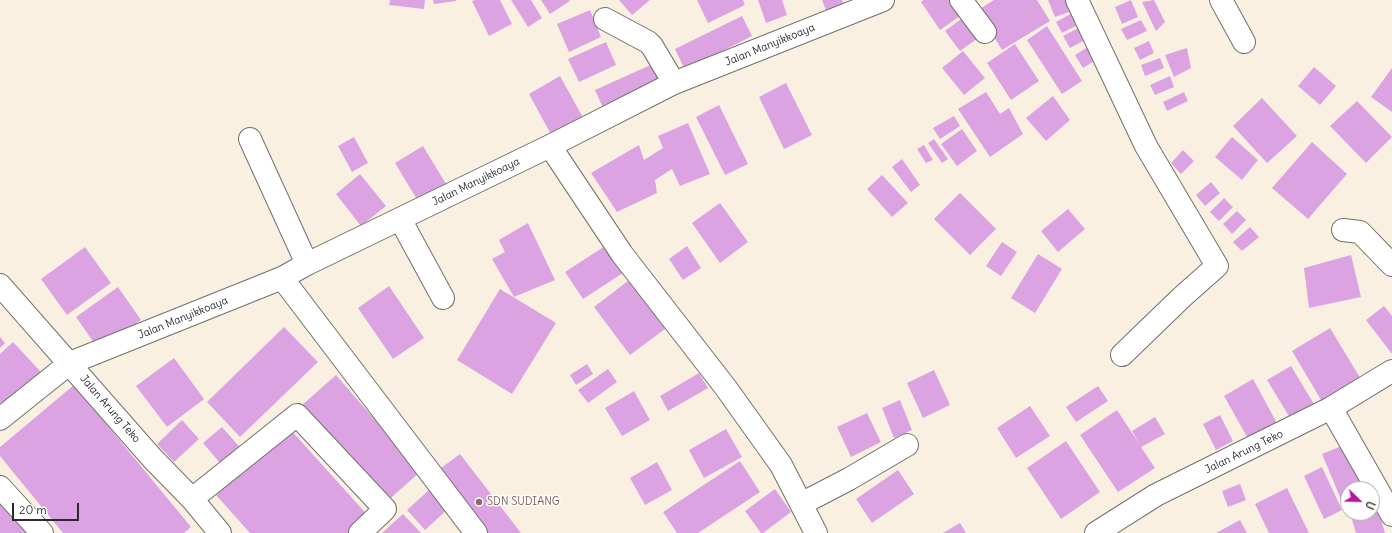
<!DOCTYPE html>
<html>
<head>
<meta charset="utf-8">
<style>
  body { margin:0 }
  #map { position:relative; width:1392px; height:533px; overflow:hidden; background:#f9f0e2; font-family:Delius,sans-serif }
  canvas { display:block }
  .north { position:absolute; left:1340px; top:481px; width:40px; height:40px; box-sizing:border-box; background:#fff; border:1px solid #aaa; border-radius:50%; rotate:113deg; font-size:11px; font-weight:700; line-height:16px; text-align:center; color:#2b2b2b }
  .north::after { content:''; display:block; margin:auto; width:14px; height:18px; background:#b5179e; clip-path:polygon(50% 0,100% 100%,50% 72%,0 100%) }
  .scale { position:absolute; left:12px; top:503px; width:67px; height:18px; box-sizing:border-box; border:2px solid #2b2b2b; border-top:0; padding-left:5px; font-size:12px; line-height:14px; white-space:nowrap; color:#2b2b2b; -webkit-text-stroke:3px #fff; paint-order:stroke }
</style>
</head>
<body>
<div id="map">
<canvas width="1392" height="533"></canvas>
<div class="north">U</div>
<div class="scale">20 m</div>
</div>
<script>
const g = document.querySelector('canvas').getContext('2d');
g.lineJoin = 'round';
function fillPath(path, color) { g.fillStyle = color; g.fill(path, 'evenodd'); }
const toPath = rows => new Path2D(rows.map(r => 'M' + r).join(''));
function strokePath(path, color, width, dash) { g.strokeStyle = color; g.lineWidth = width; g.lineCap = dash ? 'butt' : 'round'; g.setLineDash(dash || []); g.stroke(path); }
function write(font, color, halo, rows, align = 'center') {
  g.font = font + ' Delius,sans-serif'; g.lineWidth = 3; g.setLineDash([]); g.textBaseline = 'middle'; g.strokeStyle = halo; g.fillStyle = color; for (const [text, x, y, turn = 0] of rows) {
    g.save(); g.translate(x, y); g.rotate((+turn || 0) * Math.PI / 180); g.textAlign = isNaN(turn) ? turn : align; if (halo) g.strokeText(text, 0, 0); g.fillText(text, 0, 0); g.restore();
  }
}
const building = toPath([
  [390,0,425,0,424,9,389,5],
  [433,0,456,0,456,1,434,4],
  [475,0,500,0,512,24,489,36,472,1],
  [511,0,531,0,542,18,528,27],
  [541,0,569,0,570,1,550,14],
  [619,0,650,0,632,15],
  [697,0,743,0,745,5,708,23],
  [758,0,782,0,787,15,766,23],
  [822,0,842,0,844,5,827,13],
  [923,0,954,0,963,14,940,30,921,2],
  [994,0,1037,0,1050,21,1002,50,978,10],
  [1048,0,1067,0,1072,11,1055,17],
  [1131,0,1138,17,1122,24,1115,7],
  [1154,0,1165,22,1156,31,1142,2],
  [590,10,601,37,569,52,557,24],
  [1072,13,1078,25,1062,33,1056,22],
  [742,16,752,36,685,70,675,49],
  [965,16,981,36,960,51,945,31],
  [1141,20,1147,31,1127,40,1121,29],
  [1047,26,1082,81,1062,94,1027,40],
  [1078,28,1085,40,1070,48,1063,36],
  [1149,41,1154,53,1140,60,1134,48],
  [606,42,616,65,579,82,568,59],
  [1015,44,1039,81,1011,100,987,63],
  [1091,45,1099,58,1083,68,1075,55],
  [1187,48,1191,68,1174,77,1165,55],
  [963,51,985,78,964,95,942,68],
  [1160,58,1164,68,1145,76,1141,65],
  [655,63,664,83,604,110,595,90],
  [1314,67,1336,86,1320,105,1298,86],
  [1392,68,1392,112,1371,97],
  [560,76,585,121,553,138,529,94],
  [1170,76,1174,87,1155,95,1150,85],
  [786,83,812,135,784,149,759,97],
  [986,92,1000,114,1009,108,1023,134,990,157,958,109],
  [1184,92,1188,101,1167,111,1163,102],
  [1053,96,1070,120,1046,141,1026,118],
  [1262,98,1297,136,1267,163,1233,126],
  [1357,101,1392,137,1366,163,1330,126],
  [719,105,748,164,725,175,696,117],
  [954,116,960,126,940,139,933,128],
  [688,123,710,174,680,186,672,169,655,180,657,193,617,212,591,173,639,145,644,160,663,148,658,136],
  [962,129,977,151,957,166,941,144],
  [354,137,368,163,352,172,338,146],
  [1232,137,1258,160,1242,180,1215,157],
  [934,139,948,159,942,163,928,143],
  [1312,142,1347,174,1308,219,1272,188],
  [924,145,933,160,926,163,917,149],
  [423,146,449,189,421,206,395,163],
  [1183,150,1194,161,1181,174,1171,163],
  [902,159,920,185,911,192,892,167],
  [360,174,386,206,361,226,336,194],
  [882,175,908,203,892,217,867,189],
  [1211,182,1220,193,1205,206,1196,195],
  [960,193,996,229,970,255,934,219],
  [1224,198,1233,207,1219,221,1210,212],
  [720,203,748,242,720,263,692,223],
  [1068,209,1085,229,1058,252,1041,231],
  [1237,211,1246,220,1232,234,1223,224],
  [528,223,555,280,514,297,492,259,505,252,499,240],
  [1250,227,1259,237,1242,251,1233,242],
  [1002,242,1017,252,1001,276,986,266],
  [605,246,623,273,583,299,565,272],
  [687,246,701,268,683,280,669,259],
  [85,247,111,283,67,315,41,279],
  [1038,254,1062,269,1035,313,1011,298],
  [1351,255,1361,297,1309,308,1304,268],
  [633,277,669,326,630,355,594,307],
  [389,286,424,338,393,359,358,308],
  [118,287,141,320,99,350,76,317],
  [500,289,556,323,512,394,457,360],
  [1384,306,1392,316,1392,354,1366,320],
  [284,327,318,362,240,437,207,402],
  [1330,328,1362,381,1324,405,1292,351],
  [0,337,5,343,0,348],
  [13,342,41,372,0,409,0,354],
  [174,358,204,399,167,427,136,386],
  [587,364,593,374,576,385,570,375],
  [1291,366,1314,404,1290,418,1267,380],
  [608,369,617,382,588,403,578,390],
  [934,370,950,405,923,418,907,383],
  [699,373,708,388,668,411,660,396],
  [336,375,420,472,384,504,300,407],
  [1253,379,1278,425,1250,442,1224,396],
  [74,385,191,527,184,533,63,533,0,456,0,447],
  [1098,386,1108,401,1076,422,1066,407],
  [634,391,650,420,622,436,605,408],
  [900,400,912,430,894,438,882,408],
  [1030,406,1050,436,1016,458,997,428],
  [1117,410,1140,445,1132,431,1155,417,1165,434,1141,447,1155,468,1118,492,1080,435],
  [867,413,881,442,851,457,837,427],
  [1220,415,1233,441,1216,450,1203,424],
  [182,420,199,439,174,462,157,444],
  [222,427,245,453,226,470,203,443],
  [290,429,371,519,356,533,250,533,216,495],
  [726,429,742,457,704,478,689,450],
  [1066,441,1100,492,1061,519,1027,468],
  [1349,443,1370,489,1348,489,1348,508,1345,509,1322,454],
  [460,454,521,533,485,533,437,471],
  [740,461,760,492,698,533,677,533,663,512],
  [657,462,672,490,645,505,630,478],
  [1322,467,1342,510,1324,519,1304,476],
  [898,470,914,494,872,523,856,499],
  [1240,484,1246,500,1228,507,1222,491],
  [1287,488,1309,533,1269,533,1255,504],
  [430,489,448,509,425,530,407,510],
  [775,489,791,512,763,533,761,533,745,511],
  [0,495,36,533,0,533],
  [1376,504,1385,533,1356,533,1350,513,1372,513,1372,506],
  [403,514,421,533,382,533],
  [1240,520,1247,533,1216,533],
  [960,523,966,533,943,533]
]);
const minor = toPath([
  [961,0,985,32],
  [1077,0,1146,146,1217,266,1182,297,1122,355],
  [1221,0,1244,42],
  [605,19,648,42,652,46,674,83],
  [250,139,307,264],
  [550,146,622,254,726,388,781,465,816,533],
  [400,219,443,298],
  [1343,230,1360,232,1392,265],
  [282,278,476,533],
  [0,285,152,458,192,499,220,533],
  [1331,408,1392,515],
  [0,419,70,363,282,278,307,264,550,146,674,83,883,0],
  [0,487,42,533],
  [192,499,297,415,385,509,360,533],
  [801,504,849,479,907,445],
  [1096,533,1156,495,1331,408,1392,371]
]);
const markers = [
  [479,502,4,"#8d6e63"]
];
const streetNames = [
  ["Jalan Manyikkoaya",770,45,-22],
  ["Jalan Manyikkoaya",476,182,-26],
  ["Jalan Manyikkoaya",183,318,-22],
  ["Jalan Arung Teko",110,409,49],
  ["Jalan Arung Teko",1244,452,-26]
];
const educationNames = [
  ["SDN SUDIANG",487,502]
];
fillPath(building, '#dca3e3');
strokePath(minor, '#73706b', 24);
strokePath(minor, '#fff', 22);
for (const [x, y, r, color] of markers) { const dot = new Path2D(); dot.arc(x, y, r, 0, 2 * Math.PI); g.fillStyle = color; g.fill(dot); strokePath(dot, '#fff', 1.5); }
write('11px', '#2b2b2b', '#fff', streetNames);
write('11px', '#785e54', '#fff', educationNames, 'left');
</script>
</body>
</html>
